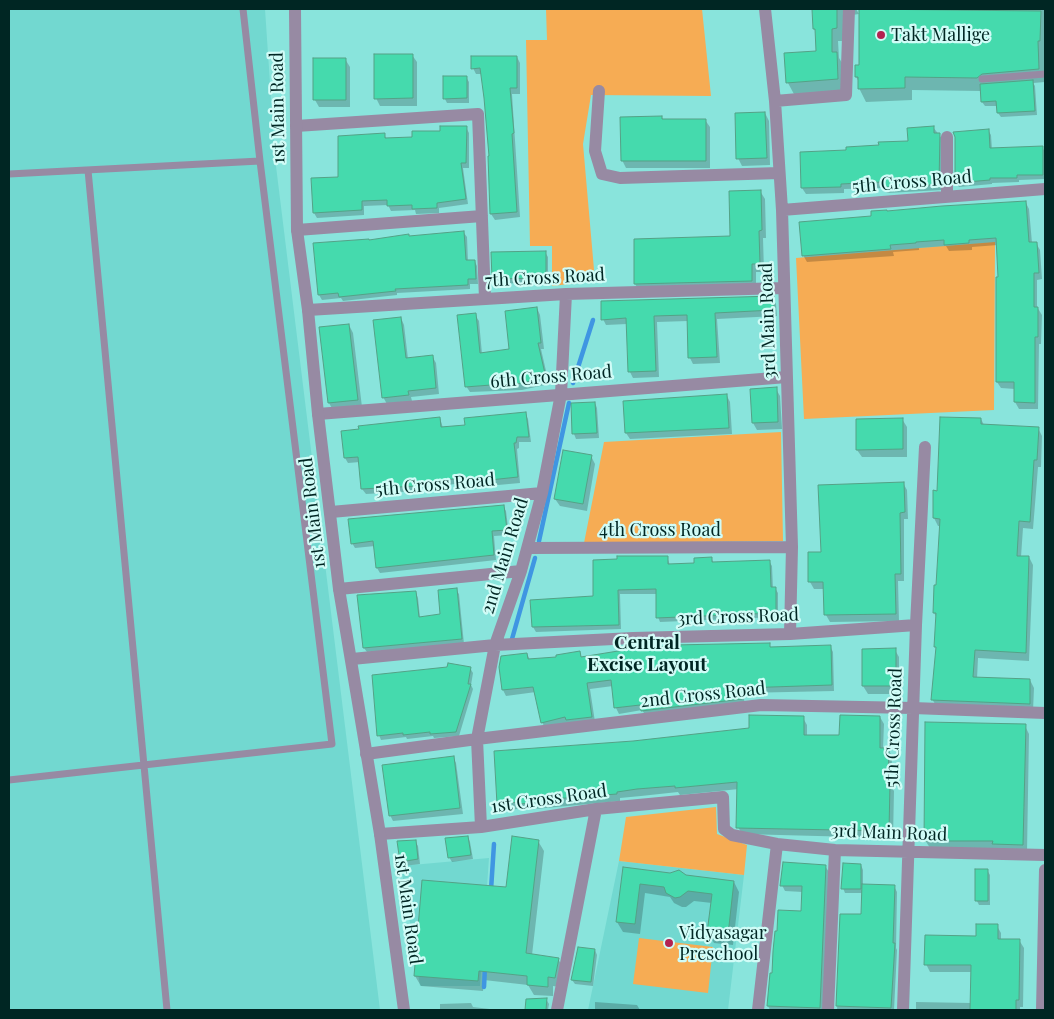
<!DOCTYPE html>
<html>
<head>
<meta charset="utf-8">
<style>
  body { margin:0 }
  #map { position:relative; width:1054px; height:1019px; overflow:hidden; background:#89e4dc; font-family:"Playfair Display",serif }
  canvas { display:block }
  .frame { position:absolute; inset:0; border:10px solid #002623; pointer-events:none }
</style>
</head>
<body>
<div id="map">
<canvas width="1054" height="1019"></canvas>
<div class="frame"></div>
</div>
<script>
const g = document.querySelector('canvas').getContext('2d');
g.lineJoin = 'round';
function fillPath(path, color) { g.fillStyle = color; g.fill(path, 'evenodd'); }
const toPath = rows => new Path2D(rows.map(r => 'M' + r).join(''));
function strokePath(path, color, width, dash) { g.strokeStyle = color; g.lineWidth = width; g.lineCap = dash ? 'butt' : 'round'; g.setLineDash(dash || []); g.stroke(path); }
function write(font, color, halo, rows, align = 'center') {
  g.font = font + ' "Playfair Display",serif'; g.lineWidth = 4.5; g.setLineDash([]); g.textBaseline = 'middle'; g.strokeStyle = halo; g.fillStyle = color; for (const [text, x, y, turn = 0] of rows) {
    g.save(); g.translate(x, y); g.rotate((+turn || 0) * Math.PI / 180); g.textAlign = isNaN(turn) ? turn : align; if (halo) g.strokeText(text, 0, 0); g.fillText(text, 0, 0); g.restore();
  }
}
const built = toPath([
  [9,9,265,9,275,158,380,1010,9,1010],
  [489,858,480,986,420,986,401,866],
  [619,861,744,875,728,1010,588,1010]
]);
const green = toPath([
  [546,9,702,9,711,96,591,95,583,144,595,281,552,286,552,246,530,246,526,40,547,40],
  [995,242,994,410,804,419,796,258],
  [781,432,783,541,584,543,604,442],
  [716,807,717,834,747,845,744,875,619,861,626,817],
  [639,938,713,947,708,993,633,984]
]);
const shadow = toPath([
  [814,9,856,9,859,14,852,15,844,41,838,41,839,58,844,66,845,92,795,96,788,83,817,52,817,34,814,29],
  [859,9,1045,9,1045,82,1033,83,1035,86,1037,115,1001,117,998,113,998,106,985,106,982,102,981,91,912,90,912,100,866,102,859,88,859,82,856,77,856,67,860,67,863,17],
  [412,55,417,62,417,106,380,106,376,98],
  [517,57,520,63,520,94,512,94,520,217,495,220,491,214,489,157,490,157,482,74,476,74,473,68],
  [345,59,350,67,350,107,319,107,315,100],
  [466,77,469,82,469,103,447,103,445,99],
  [765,113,769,121,770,165,742,166,738,158],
  [662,117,663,120,705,120,710,127,710,168,626,168,622,160],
  [466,127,469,133,469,168,463,168,468,204,439,208,439,213,416,214,415,210,391,211,388,205,364,206,364,215,317,218,314,213,339,178,384,135,387,139,413,139],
  [933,127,943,140,942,190,887,193,884,188,844,189,844,193,806,194,802,188,848,151,910,142],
  [988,130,991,135,992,150,1042,147,1045,152,1045,179,1019,180,1019,182,992,183,992,184,959,187,956,182],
  [760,191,765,199,766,238,763,238,764,272,756,272,756,289,640,292,635,284,732,237],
  [1026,203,1029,209,1032,243,1036,243,1040,250,1042,279,1037,280,1037,307,1042,315,1041,344,1039,344,1038,409,1019,409,1015,402,1015,389,1001,388,997,382,1000,278,998,245,972,247,972,250,949,251,946,246,919,248,919,250,893,252,894,256,807,262,803,255],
  [464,233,467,237,468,262,475,262,477,266,478,284,470,284,470,289,397,293,397,295,343,301,341,298,322,300,319,295,369,241],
  [545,252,548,257,548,282,496,284,494,279],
  [773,298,776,304,777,316,717,319,720,363,693,364,690,358,688,321,657,322,659,377,633,378,630,372,627,324,606,325,603,319],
  [537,308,540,315,544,349,541,349,549,384,522,390,470,392,466,386,475,315,479,321,482,354,510,351],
  [401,318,404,325,408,359,432,356,436,363,439,394,411,397,412,401,387,404,383,397],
  [349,325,353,333,362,407,333,410,329,403,320,328],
  [776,389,780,396,782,429,757,430,753,423],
  [727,396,730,402,732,434,630,439,626,433],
  [595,403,597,408,599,438,576,439,574,434,572,404],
  [525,413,528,419,531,442,519,442,519,448,517,449,520,483,476,487,473,482,420,488,420,491,366,494,362,489,360,462,348,463,345,458,440,418,443,428,467,426],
  [902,419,907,427,907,457,862,457,857,450],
  [981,419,984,425,1038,428,1042,436,1041,467,1038,467,1033,529,1023,528,1021,557,1029,557,1033,565,1029,661,978,658,977,679,1030,680,1034,688,1033,711,937,707,932,699,937,649,937,618,934,613,935,586,937,586,941,526,938,526,934,518,935,492,938,492],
  [591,456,595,464,587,511,560,506,555,499],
  [903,483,907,490,908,519,904,519,904,581,898,581,899,621,830,622,826,615,825,589,814,589,810,582,822,553],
  [503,506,506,511,509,535,494,536,496,560,380,573,377,568,375,546,355,548,352,543],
  [667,557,670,565,696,564,711,558,714,563,769,561,772,566,773,589,775,588,778,593,778,617,660,622,658,617,657,594,620,594,621,629,536,632,533,627,595,598],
  [456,590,459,594,464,644,367,652,364,648,416,593,418,598,420,618,442,615],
  [769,644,771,648,830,646,833,652,834,691,743,693,745,705,646,716,642,710,619,714,616,708,613,686,590,689,595,722,545,728,542,722,536,692,506,696,503,690,527,654,530,660,558,658,579,652,582,658,659,648],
  [863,650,895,650,899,657,899,694,868,694,863,686],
  [470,668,473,673,471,685,473,689,459,736,434,738,433,736,407,739,406,737,381,740,379,735],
  [880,717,884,724,883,749,888,749,892,756,891,787,894,791,893,838,742,834,738,827,739,789,680,795,678,792,641,796,620,798,620,801,525,810,524,808,503,811,499,804,633,742,750,729,803,718,807,725,807,736,841,737],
  [1025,726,1029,734,1027,852,930,848,925,840],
  [453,757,456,763,463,814,393,821,390,815],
  [468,837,470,842,473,859,452,862,449,857],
  [415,841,418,846,420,864,404,866,401,861],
  [538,841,544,851,532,955,558,959,564,969,560,987,553,986,553,996,534,995,528,985,484,980,483,991,421,986,415,976,508,888],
  [861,865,863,870,863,885,894,886,897,892,896,948,897,950,894,1010,837,1010,842,915,862,916,863,893,845,893,843,888],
  [825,866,829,872,823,1010,770,1010,768,1006,802,912,803,892,785,891,782,885],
  [624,869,734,882,739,892,733,945,714,943,708,933,712,903,694,901,686,907,682,907,674,903,670,897,645,893,640,934,623,932,617,922],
  [987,870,990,875,990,905,979,905,977,901],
  [997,926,1001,933,1001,940,1019,940,1024,948,1023,1007,1020,1007,1020,1010,916,1010,916,1002,971,1003,972,972,930,972,926,964],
  [595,950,597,955,593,986,575,984,572,980],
  [546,999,549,1004,548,1010,526,1010,527,1000],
  [595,1002,637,1005,640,1010,595,1010],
  [471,1003,473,1007,498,1010,440,1010,440,1004]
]);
const stream = toPath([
  [573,383,593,320],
  [539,541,569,403],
  [512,639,535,558],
  [491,890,494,844],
  [484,987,485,967]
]);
const building = toPath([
  [812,9,837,9,837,28,832,29,832,52,837,52,838,79,786,83,784,53,816,51,815,29,813,29,812,9],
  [859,9,1041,11,1040,41,1038,41,1039,69,982,74,977,78,905,77,905,88,858,89,858,77,855,77,855,65,859,65,859,9],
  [374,54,413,54,413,98,374,99,374,54],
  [471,56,517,56,517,88,510,88,514,133,512,134,517,212,490,214,488,156,489,156,484,98,480,68,471,69,471,56],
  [313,58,346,58,346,100,313,100,313,58],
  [443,76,467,76,467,98,443,99,443,76],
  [1033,80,1035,111,997,113,996,101,981,102,980,84,1033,80],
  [765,112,767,158,736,159,735,113,765,112],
  [662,116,662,119,706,119,706,161,621,161,620,117,662,116],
  [440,126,467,126,466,163,461,163,466,199,437,203,437,208,412,209,412,205,387,206,387,200,362,201,362,210,313,213,311,178,338,177,338,136,385,133,385,138,412,137,412,131,440,131,440,126],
  [934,126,934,133,940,133,939,184,912,187,883,187,882,182,841,184,841,187,801,188,800,152,846,150,846,147,879,145,878,142,908,141,907,128,934,126],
  [989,129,990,148,1043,146,1043,175,1017,175,1017,178,990,178,990,180,955,183,955,137,953,132,989,129],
  [761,190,762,230,759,231,760,264,752,264,752,281,634,284,634,239,730,236,729,191,761,190],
  [1026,201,1029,242,1037,242,1039,273,1034,273,1034,307,1038,307,1038,337,1035,337,1035,403,1014,402,1014,382,996,382,996,277,998,277,996,238,969,240,969,243,944,245,944,240,916,242,916,243,890,245,891,249,802,256,799,222,871,216,871,211,887,210,887,211,942,206,1026,201],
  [464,231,466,260,475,260,476,279,468,279,468,285,395,289,396,291,339,297,338,293,318,295,313,243,369,239,369,240,409,234,409,236,464,231],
  [546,251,546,278,492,279,491,252,546,251],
  [774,296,774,310,715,313,717,357,688,358,687,315,654,316,656,371,628,372,626,318,601,320,601,301,774,296],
  [537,307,541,343,538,343,546,378,517,384,517,383,465,387,457,315,476,313,480,353,509,349,505,311,537,307],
  [401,317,406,358,433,355,436,388,408,391,409,395,382,398,373,320,401,317],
  [349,324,358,400,328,403,319,327,349,324],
  [777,387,778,422,752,423,750,389,777,387],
  [727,394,729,428,625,433,623,401,727,394],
  [595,402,597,433,572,434,571,403,595,402],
  [526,412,529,437,517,437,516,443,514,443,518,477,471,482,471,477,417,483,418,486,361,489,358,457,344,458,341,431,359,429,358,426,440,417,441,427,465,425,464,418,526,412],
  [940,417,981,418,981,424,1039,427,1037,460,1034,460,1030,522,1019,521,1017,556,1029,556,1026,653,975,650,973,677,1030,679,1030,704,931,700,936,647,934,647,936,613,933,613,934,585,936,585,940,519,933,518,933,490,937,491,940,417],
  [903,418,903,449,856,450,856,419,903,418],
  [563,450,592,455,583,504,554,499,563,450],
  [904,482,905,512,900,513,901,574,895,574,896,614,824,615,823,582,808,582,808,552,821,552,818,485,904,482],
  [504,505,507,530,492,531,494,555,376,568,373,541,351,544,348,519,504,505],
  [617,556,668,556,668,564,694,563,694,558,712,557,712,562,770,560,771,587,776,587,776,613,656,618,656,589,618,590,619,625,532,627,530,600,593,596,593,560,617,559,617,556],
  [457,588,462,639,363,648,357,595,416,591,419,617,440,614,438,590,457,588],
  [770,643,770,647,831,645,832,685,741,688,742,699,641,711,640,705,614,708,611,680,587,683,592,717,566,720,565,717,541,723,533,687,502,690,499,667,501,656,527,653,528,659,556,657,556,655,580,651,581,657,649,646,659,645,659,647,673,645,770,643],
  [896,648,896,686,862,686,862,649,896,648],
  [448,663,471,667,468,684,471,684,456,732,430,734,430,732,403,735,403,733,377,736,372,675,447,667,448,663],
  [749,715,804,716,804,735,839,735,840,715,880,716,880,748,889,748,888,783,890,783,889,831,736,828,737,782,675,788,675,786,637,789,617,792,617,794,540,800,540,802,520,804,519,802,497,804,494,751,633,741,749,728,749,715],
  [925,722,1026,724,1023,845,992,844,993,841,924,841,925,722],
  [454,756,460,808,389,816,382,765,454,756],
  [468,836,471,855,448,858,445,838,468,836],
  [512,836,539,840,526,953,559,958,555,978,548,977,548,987,527,985,527,976,479,971,478,981,414,976,422,880,506,887,512,836],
  [416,840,418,859,400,862,397,841,416,840],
  [783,862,826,865,820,1008,767,1006,770,973,772,973,773,951,775,931,777,931,778,910,801,911,802,886,780,886,783,862],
  [843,863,861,864,861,889,841,889,843,863],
  [623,867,670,873,679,870,686,875,734,881,728,935,707,933,712,894,688,891,680,897,675,898,666,893,664,887,640,884,635,924,616,922,623,867],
  [975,869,988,869,988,901,975,901,975,869],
  [862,884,895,885,893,943,895,943,891,1008,836,1006,840,914,861,914,862,884],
  [976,924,998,924,998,939,1020,939,1019,1000,1016,1000,1016,1010,970,1010,971,965,924,965,925,935,976,936,976,924],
  [578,947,595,949,591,982,571,980,578,947],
  [547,998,546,1010,525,1010,526,999,547,998]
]);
const service = toPath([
  [982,79,1045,74],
  [88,170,167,1010],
  [9,174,260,161],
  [9,780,332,744,260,161,243,9]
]);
const minor = toPath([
  [765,9,775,101,782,210,792,547,790,634],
  [599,91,595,151,602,174,620,178,779,173],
  [775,101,846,95,849,9],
  [296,126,478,114,485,299],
  [947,137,947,197],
  [782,210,1045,189],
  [297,230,482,216],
  [308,310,566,294,784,288],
  [318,414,787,377],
  [331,512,542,493],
  [529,548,792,547],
  [339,589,521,571],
  [352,659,495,645,633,638,790,634,916,625],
  [366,754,477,739,761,705,913,708,1045,713],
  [481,827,477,739,495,645,521,571,542,493,561,394,566,294],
  [380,834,481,827,596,809,723,797,724,829,732,835,777,844,835,850,1045,855],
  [557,1010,596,809],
  [758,1010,777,844],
  [828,1010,835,850],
  [903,1010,916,625,925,447]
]);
const tertiary = toPath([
  [295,9,297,230,308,310,318,414,339,589,380,834,404,1010],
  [1042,1010,1045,870]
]);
const markers = [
  [881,35,5,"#b32351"],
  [669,943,5,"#b32351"]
];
const poiNames = [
  ["Takt Mallige",891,35],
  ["Vidyasagar",679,933],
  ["Preschool",679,954]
];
const streetNames = [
  ["1st Main Road",278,108,-91],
  ["5th Cross Road",912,182,-5],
  ["7th Cross Road",545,278,-3],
  ["3rd Main Road",768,321,-92],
  ["6th Cross Road",551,377,-5],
  ["5th Cross Road",435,485,-5],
  ["1st Main Road",313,513,-97],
  ["4th Cross Road",660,530],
  ["2nd Main Road",505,556,-73],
  ["3rd Cross Road",738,617,-2],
  ["2nd Cross Road",703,695,-6],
  ["5th Cross Road",894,728,-88],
  ["1st Cross Road",549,799,-8],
  ["3rd Main Road",889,833,2],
  ["1st Main Road",408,909,82]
];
const neighbourhoodNames = [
  ["Central",647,643],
  ["Excise Layout",647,665]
];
fillPath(built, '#72d8d0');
fillPath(green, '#f6ac54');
fillPath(shadow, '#0003');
strokePath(stream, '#3f96e2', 4.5);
fillPath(building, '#45daad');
strokePath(building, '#54a186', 1);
strokePath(service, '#978aa3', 7);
strokePath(minor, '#978aa3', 12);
strokePath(tertiary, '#978aa3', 12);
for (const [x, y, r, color] of markers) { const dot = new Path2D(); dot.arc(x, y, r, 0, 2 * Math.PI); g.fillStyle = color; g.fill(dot); strokePath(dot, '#d1fcf7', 2); }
write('18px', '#002623', '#d1fcf7', poiNames, 'left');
write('18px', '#002623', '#d1fcf7', streetNames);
write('bold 19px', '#002623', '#d1fcf7', neighbourhoodNames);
</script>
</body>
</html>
